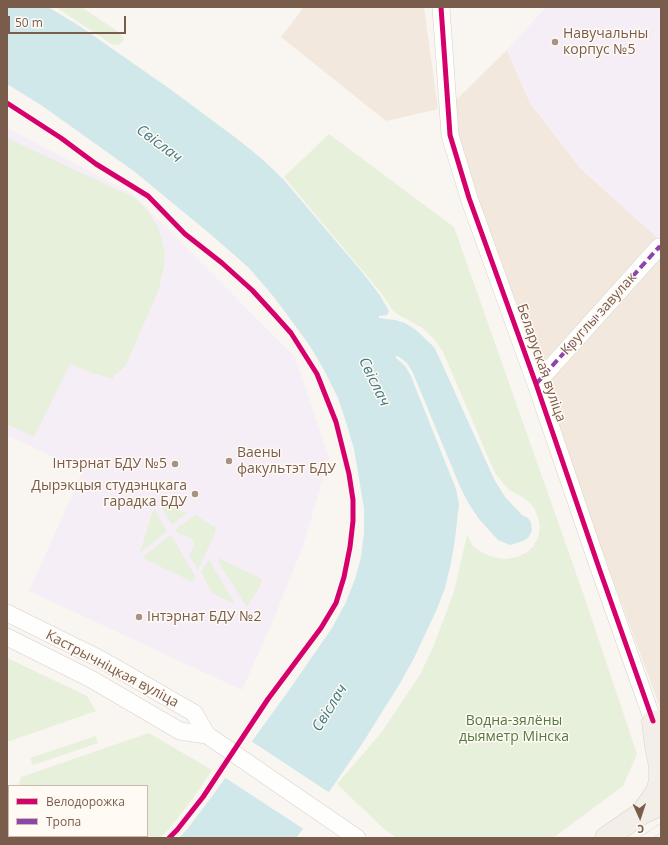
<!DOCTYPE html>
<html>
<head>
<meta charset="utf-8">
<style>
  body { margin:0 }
  #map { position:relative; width:668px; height:845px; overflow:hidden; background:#f9f5f0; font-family:"Open Sans",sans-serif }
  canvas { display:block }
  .frame { position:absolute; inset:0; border:8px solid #7a5c4d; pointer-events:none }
  .legend { position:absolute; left:8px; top:785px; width:140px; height:52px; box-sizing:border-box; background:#fffaf3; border:1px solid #cabbb1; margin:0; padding:5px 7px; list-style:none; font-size:12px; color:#7a5c4d }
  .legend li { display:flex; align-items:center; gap:8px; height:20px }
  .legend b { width:20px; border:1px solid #cabbb1 }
  .north { position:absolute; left:620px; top:797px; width:40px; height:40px; -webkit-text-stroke:3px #fffaf3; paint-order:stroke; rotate:177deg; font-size:11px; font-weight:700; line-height:16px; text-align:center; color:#7a5c4d }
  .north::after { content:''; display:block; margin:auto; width:14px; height:18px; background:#7a5c4d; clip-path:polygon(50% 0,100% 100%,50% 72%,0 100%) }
  .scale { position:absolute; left:8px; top:16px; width:118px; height:18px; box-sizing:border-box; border:2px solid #7a5c4d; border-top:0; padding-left:5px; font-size:12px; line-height:14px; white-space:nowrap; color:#7a5c4d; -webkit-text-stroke:3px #fffaf3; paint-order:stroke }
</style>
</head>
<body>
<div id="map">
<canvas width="668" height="845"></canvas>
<div class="frame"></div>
<ul class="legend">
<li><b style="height:5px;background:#d6006c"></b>Велодорожка</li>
<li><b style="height:5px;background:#8e44ad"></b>Тропа</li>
</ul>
<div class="north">С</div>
<div class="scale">50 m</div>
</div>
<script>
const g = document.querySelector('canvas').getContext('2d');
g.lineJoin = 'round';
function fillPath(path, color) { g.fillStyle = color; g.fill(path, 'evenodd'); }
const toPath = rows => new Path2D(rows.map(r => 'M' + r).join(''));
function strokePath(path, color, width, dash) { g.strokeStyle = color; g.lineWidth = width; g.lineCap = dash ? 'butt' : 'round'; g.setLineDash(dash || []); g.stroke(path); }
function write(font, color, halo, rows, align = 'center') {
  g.font = font + ' "Open Sans",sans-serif'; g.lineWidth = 3; g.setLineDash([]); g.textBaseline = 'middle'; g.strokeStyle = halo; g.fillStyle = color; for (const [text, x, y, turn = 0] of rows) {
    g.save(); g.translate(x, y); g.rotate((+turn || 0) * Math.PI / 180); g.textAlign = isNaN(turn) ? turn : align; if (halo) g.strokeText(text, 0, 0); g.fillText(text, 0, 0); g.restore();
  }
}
const residential = toPath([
  [304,7,424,7,438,109,386,121,281,37],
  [507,50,530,103,581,169,661,241,661,710,524,339,468,182,450,106]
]);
const education = toPath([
  [546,7,661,7,661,241,581,169,530,103,507,50],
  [7,128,133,194,295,357,329,458,303,546,272,623,242,690,29,591,83,471,7,435]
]);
const green = toPath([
  [56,7,81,7,117,31,121,35,124,40,120,44,113,45],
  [329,134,454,227,583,593,637,754,623,786,553,838,397,838,384,829,337,784,381,733,420,675,434,645,454,592,467,535,473,546,481,552,492,557,505,559,517,557,526,553,533,547,538,538,540,527,538,517,534,508,527,500,508,489,495,473,443,352,435,340,424,329,394,312,382,294,284,177],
  [7,138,133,197,142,205,150,214,158,227,162,240,165,254,164,266,159,289,126,365,120,371,114,375,113,379,89,372,70,364,34,437,7,424],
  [165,504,167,504,186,513,172,525,161,506],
  [155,510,167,531,140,553,152,513],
  [195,515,215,527,216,531,198,570,189,555,194,547,194,541,190,537,179,534,175,530],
  [171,535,195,576,193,582,142,558],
  [218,558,262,579,260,586,247,607,219,563],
  [209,560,233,600,234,604,212,593,201,572],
  [7,658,87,696,96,711,7,742],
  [149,733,212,770,194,797,169,829,160,838,7,838,7,812,9,807,9,836,147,836,147,786,18,786,21,777],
  [96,736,98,743,33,765,30,758]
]);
const water = toPath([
  [7,7,48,7,81,27,170,89,236,138,262,159,283,179,362,272,379,294,389,311,387,315,379,316,379,318,395,320,405,323,416,330,434,347,439,357,494,479,505,497,522,515,528,518,531,523,532,530,529,537,523,541,510,545,498,540,479,519,469,504,461,489,413,373,407,363,398,356,396,356,396,358,405,366,410,374,456,489,459,504,455,539,451,563,445,588,437,609,414,658,399,685,362,744,309,821,296,838,179,838,188,828,210,799,287,693,332,628,346,602,355,579,361,557,364,533,364,509,359,478,354,449,346,422,338,398,324,370,310,346,274,297,249,268,215,238,135,172,41,105,7,84]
]);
const pier = toPath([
  [251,741,330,793,305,830,224,777]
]);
const street = toPath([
  [441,7,450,135,469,198,536,384,599,568,653,721],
  [536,384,659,247,661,249],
  [7,613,102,660,194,713,207,735],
  [7,637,91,679,180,731,207,735,357,838]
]);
const primary = toPath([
  [642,813,654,796,658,789,660,780,660,767,655,740,653,721],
  [606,838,642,813,656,807]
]);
const tram = toPath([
  [639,838,661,823],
  [653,838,661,833]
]);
const quiet = toPath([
  [536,384,659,247,661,249]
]);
const cycleway = toPath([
  [441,7,450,135,469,198,536,384,599,568,653,721],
  [7,103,61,138,96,164,148,196,185,234,222,263,252,290,274,314,291,333,317,374,336,422,349,474,353,500,353,521,350,547,344,577,336,603,321,628,268,699,203,797,177,830,169,838]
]);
const markers = [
  [555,42,4,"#a69286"],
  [229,461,4,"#a69286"],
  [175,464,4,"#a69286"],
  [195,494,4,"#a69286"],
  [139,617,4,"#a69286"]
];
const poiNames = [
  ["Навучальны",563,34],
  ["корпус №5",563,50],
  ["Ваены",237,453],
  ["факультэт БДУ",237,469],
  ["Інтэрнат БДУ №5",167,464,"right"],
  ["Дырэкцыя студэнцкага",187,486,"right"],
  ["гарадка БДУ",187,502,"right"],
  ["Інтэрнат БДУ №2",147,617]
];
const streetNames = [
  ["Круглы завулак",599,314,-48],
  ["Беларуская вуліца",541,363,71],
  ["Кастрычніцкая вуліца",112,669,28]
];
const parkNames = [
  ["Водна-зялёны",514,721],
  ["дыяметр Мінска",514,737]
];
const waterNames = [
  ["Свіслач",159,144,37],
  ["Свіслач",374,382,64],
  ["Свіслач",330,708,-58]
];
fillPath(residential, '#f2e8de');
fillPath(education, '#f6eef6');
fillPath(green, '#e7f0db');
fillPath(water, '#d0e8ea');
fillPath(pier, '#f9f5f0');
strokePath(street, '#d7d1cb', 18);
strokePath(primary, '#dad1cc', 23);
strokePath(street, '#fefefd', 17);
strokePath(primary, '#f3eee8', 22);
strokePath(tram, '#e6e3e7', 1);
strokePath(quiet, '#8e44ad', 4, [8, 4]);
strokePath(cycleway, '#d6006c', 5);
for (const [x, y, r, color] of markers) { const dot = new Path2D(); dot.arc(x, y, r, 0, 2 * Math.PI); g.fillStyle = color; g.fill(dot); strokePath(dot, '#fffaf3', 1.5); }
write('14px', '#7a5c4d', '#fffaf3', poiNames, 'left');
write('14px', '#7a5c4d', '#fffaf3', streetNames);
write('14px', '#537a41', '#fffaf3', parkNames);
write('italic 15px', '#437c86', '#fffaf3', waterNames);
</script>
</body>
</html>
